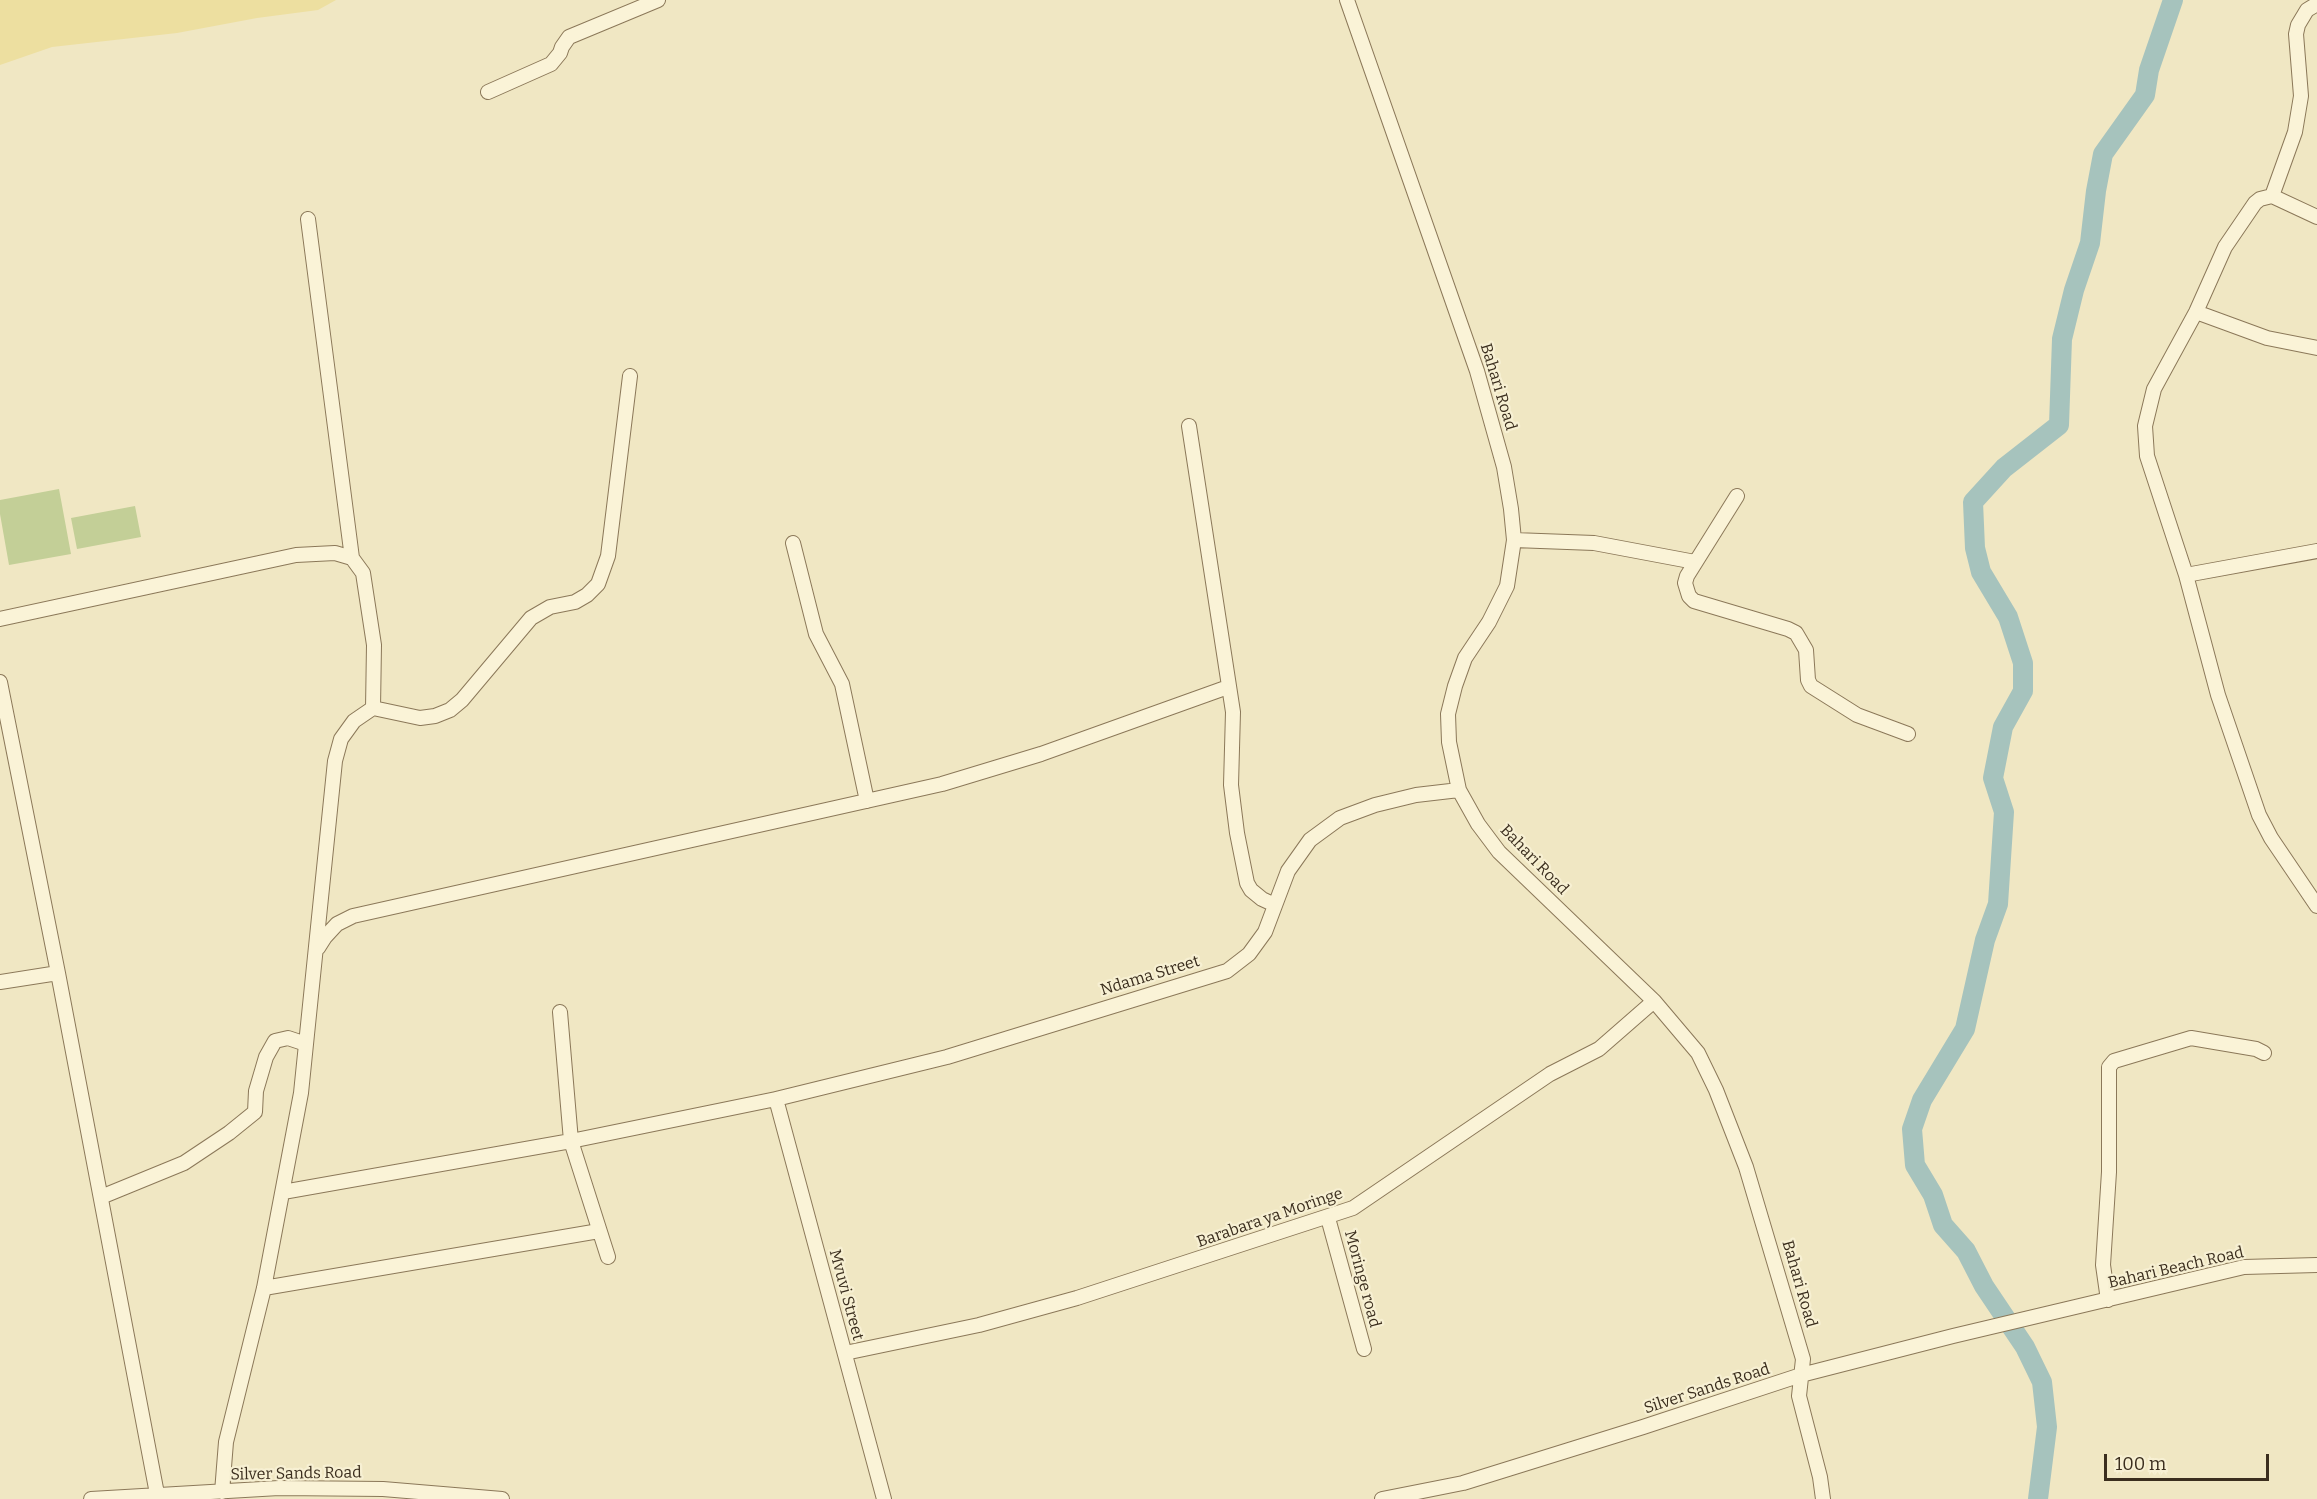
<!DOCTYPE html>
<html>
<head>
<meta charset="utf-8">
<style>
  body { margin:0 }
  #map { position:relative; width:2317px; height:1499px; overflow:hidden; background:#f0e7c3; font-family:Bitter,serif }
  canvas { display:block }
  .scale { position:absolute; left:2104px; top:1454px; width:165px; height:27px; box-sizing:border-box; border:3px solid #3b2e1e; border-top:0; padding-left:8px; font-size:18px; line-height:21px; white-space:nowrap; color:#3b2e1e; -webkit-text-stroke:4px #f7f0d3; paint-order:stroke }
</style>
</head>
<body>
<div id="map">
<canvas width="2317" height="1499"></canvas>
<div class="scale">100 m</div>
</div>
<script>
const g = document.querySelector('canvas').getContext('2d');
g.lineJoin = 'round';
function fillPath(path, color) { g.fillStyle = color; g.fill(path, 'evenodd'); }
const toPath = rows => new Path2D(rows.map(r => 'M' + r).join(''));
function strokePath(path, color, width, dash) { g.strokeStyle = color; g.lineWidth = width; g.lineCap = dash ? 'butt' : 'round'; g.setLineDash(dash || []); g.stroke(path); }
function write(font, color, halo, rows, align = 'center') {
  g.font = font + ' Bitter,serif'; g.lineWidth = 4.5; g.setLineDash([]); g.textBaseline = 'middle'; g.strokeStyle = halo; g.fillStyle = color; for (const [text, x, y, turn = 0] of rows) {
    g.save(); g.translate(x, y); g.rotate((+turn || 0) * Math.PI / 180); g.textAlign = isNaN(turn) ? turn : align; if (halo) g.strokeText(text, 0, 0); g.fillText(text, 0, 0); g.restore();
  }
}
const green = toPath([
  [59,489,71,554,9,565,0,514,0,500],
  [135,506,141,537,77,549,71,518]
]);
const sand = toPath([
  [0,0,336,0,318,10,257,18,177,33,52,47,0,65]
]);
const river = toPath([
  [2038,1499,2047,1427,2042,1382,2025,1347,1984,1286,1966,1251,1943,1225,1933,1195,1915,1165,1912,1129,1922,1100,1965,1029,1985,940,1998,904,2004,812,1993,778,2003,727,2023,691,2023,663,2008,617,1981,572,1975,548,1973,502,2004,468,2059,425,2062,339,2074,290,2090,243,2096,191,2103,154,2145,95,2149,70,2173,0]
]);
const minor = toPath([
  [1347,0,1477,371,1504,467,1511,509,1514,540,1507,586,1489,622,1465,658,1455,686,1448,714,1449,742,1459,790,1478,824,1499,852,1654,1001,1698,1053,1716,1090,1746,1167,1803,1359,1799,1396,1820,1477,1823,1499],
  [488,92,551,64,560,53,562,47,569,37,658,0],
  [2272,196,2295,132,2301,96,2296,34,2298,25,2307,10,2317,4],
  [2317,217,2272,196,2260,199,2255,203,2225,247,2196,312,2154,389,2145,426,2147,456,2186,575,2218,695,2259,815,2271,838,2317,906],
  [308,219,352,558,363,573,374,645,373,708],
  [2196,312,2267,338,2317,348],
  [1189,426,1233,712,1231,785,1237,833,1247,883,1251,890,1262,899,1275,905],
  [1737,496,1687,576,1685,583,1689,596,1694,601,1788,629,1796,633,1806,650,1808,680,1811,686,1857,715,1908,734],
  [1514,540,1594,543,1695,562],
  [793,543,816,634,842,684,867,801],
  [2186,575,2317,551],
  [0,619,296,555,335,553,352,558],
  [0,682,58,973,158,1499],
  [318,948,325,937,337,924,353,916,942,784,1041,754,1228,687],
  [0,982,58,973],
  [560,1012,571,1141,608,1257],
  [776,1099,884,1499],
  [283,1192,571,1141,776,1099,947,1057,1227,971,1249,954,1265,932,1288,871,1310,840,1340,818,1375,805,1416,795,1459,790],
  [101,1197,184,1163,229,1133,255,1112,256,1091,266,1057,275,1041,288,1038,306,1044],
  [1328,1218,1364,1349],
  [264,1288,599,1231],
  [2108,1300,2103,1265,2109,1172,2109,1067,2114,1061,2191,1038,2256,1049,2264,1053],
  [845,1353,979,1325,1077,1298,1353,1208,1550,1074,1599,1049,1654,1001],
  [222,1492,226,1442,264,1288,301,1093,335,761,341,739,354,721,373,708,420,718,435,716,450,710,462,700,531,618,550,607,575,602,587,595,598,584,608,556,630,376],
  [91,1499,279,1488,383,1489,502,1499],
  [1382,1499,1463,1483,1643,1427,1801,1375,1953,1336,2244,1267,2317,1265]
]);
const streetNames = [
  ["Bahari Road",1498,387,73],
  ["Bahari Road",1534,860,46],
  ["Ndama Street",1150,976,-17],
  ["Barabara ya Moringe",1270,1218,-19],
  ["Bahari Beach Road",2176,1268,-13],
  ["Moringe road",1362,1279,75],
  ["Bahari Road",1799,1284,74],
  ["Mvuvi Street",846,1295,75],
  ["Silver Sands Road",1707,1389,-18],
  ["Silver Sands Road",296,1474,-1]
];
fillPath(green, '#c3cf97');
fillPath(sand, '#eddfa0');
strokePath(river, '#a6c3bd', 20);
strokePath(minor, '#8b7859', 16);
strokePath(minor, '#faf3d7', 14);
write('16px', '#3b2e1e', '#f7f0d3', streetNames);
</script>
</body>
</html>
